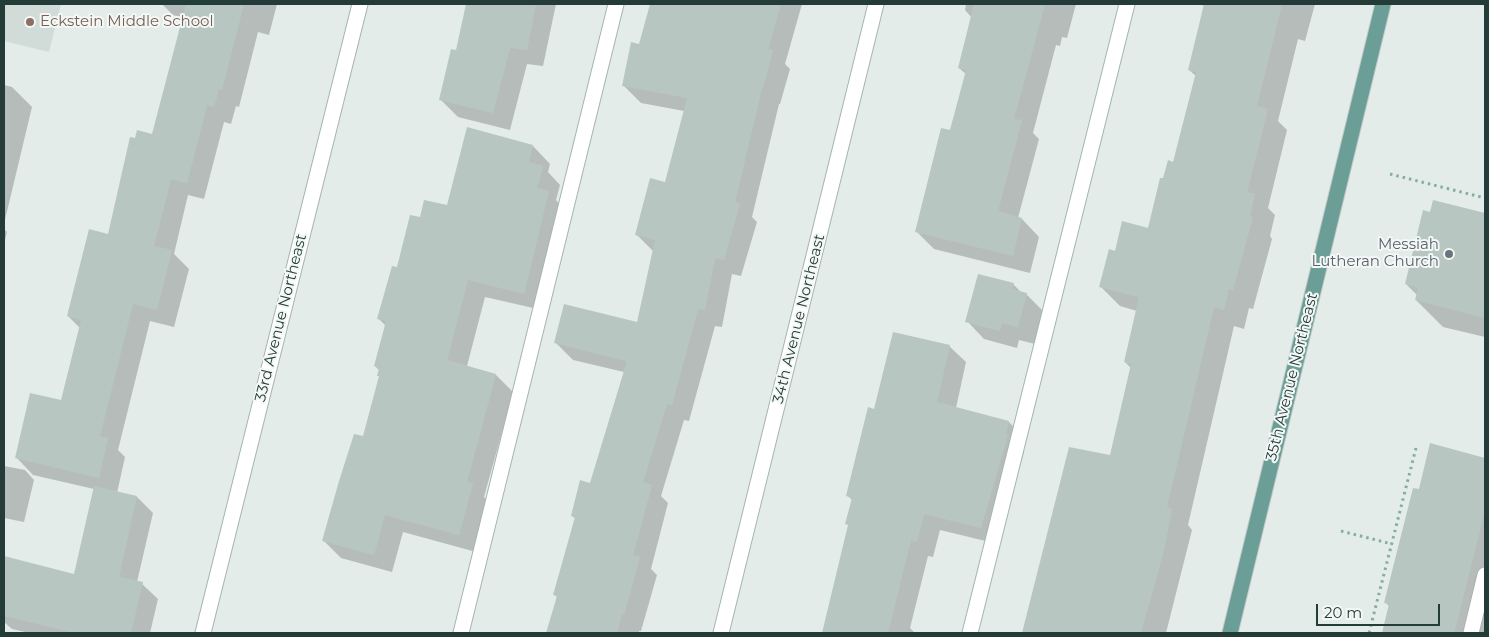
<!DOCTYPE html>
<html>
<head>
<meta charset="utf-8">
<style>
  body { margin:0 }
  #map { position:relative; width:1489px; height:637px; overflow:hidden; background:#e3ece9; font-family:Montserrat,sans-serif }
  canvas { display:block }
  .frame { position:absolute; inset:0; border:5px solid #243c38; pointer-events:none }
  .scale { position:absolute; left:1316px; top:604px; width:124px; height:22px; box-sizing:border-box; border:2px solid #243c38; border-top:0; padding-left:6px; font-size:15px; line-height:18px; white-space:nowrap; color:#243c38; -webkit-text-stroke:4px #f3f8f6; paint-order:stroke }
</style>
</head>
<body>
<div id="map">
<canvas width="1489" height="637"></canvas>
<div class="frame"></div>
<div class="scale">20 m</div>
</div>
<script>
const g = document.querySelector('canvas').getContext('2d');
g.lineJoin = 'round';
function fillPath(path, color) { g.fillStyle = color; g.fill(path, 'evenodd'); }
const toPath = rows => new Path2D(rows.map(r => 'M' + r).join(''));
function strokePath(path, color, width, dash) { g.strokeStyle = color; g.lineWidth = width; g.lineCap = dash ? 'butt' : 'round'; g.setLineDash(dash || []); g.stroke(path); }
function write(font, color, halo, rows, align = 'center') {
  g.font = font + ' Montserrat,sans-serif'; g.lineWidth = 4; g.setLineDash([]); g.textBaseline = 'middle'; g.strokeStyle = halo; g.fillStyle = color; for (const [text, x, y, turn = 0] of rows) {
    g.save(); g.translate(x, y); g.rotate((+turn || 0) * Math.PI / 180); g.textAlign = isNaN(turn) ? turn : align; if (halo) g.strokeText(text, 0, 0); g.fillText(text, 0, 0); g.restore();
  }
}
const built = toPath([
  [4,4,61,4,49,52,4,41]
]);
const shadow = toPath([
  [162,4,277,4,269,35,258,32,239,107,236,106,231,124,224,122,204,199,188,195,174,254,189,269,174,327,150,321,118,450,125,457,117,493,137,497,153,513,137,582,142,584,158,599,150,633,29,633,12,629,4,622,4,557,75,576,94,489,33,475,16,457,62,402,80,328,68,316,109,236,153,136,183,18,173,15],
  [467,4,556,4,543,66,527,64,510,130,458,117,441,100,457,51],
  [651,4,802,4,785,64,790,69,780,104,779,104,752,217,757,222,741,276,732,274,722,327,715,326,689,421,684,420,661,496,668,503,651,569,657,575,641,631,639,631,639,633,548,633,558,598,555,595,576,519,572,516,590,484,624,372,573,360,556,343,638,323,653,251,636,234,666,184,684,111,641,103,624,86,640,45],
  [966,4,1076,4,1067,38,1062,37,1060,46,1056,45,1033,133,1039,139,1018,218,1022,219,1039,237,1030,273,934,249,916,231,950,132,966,74,959,68,972,18,965,10],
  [1201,4,1315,4,1305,41,1298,39,1278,121,1287,130,1268,208,1275,215,1270,236,1272,239,1253,309,1249,308,1244,329,1234,326,1188,525,1192,530,1166,633,1023,633,1070,448,1111,456,1131,368,1125,362,1137,311,1120,306,1100,286,1116,252,1148,229,1164,180,1174,163,1196,76,1189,70,1205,7],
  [4,85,12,87,32,107,4,224],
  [533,146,550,164,548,172,560,185,556,200,565,210,542,310,485,297,467,366,496,375,513,392,484,497,489,502,476,552,403,532,392,572,341,558,324,541,364,438,380,377,380,371,375,366,386,326,379,319,398,269,421,218,448,206],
  [1434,201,1485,214,1485,337,1443,327,1416,300,1417,295,1406,284],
  [4,229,7,232,4,244],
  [1013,284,1022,293,1026,294,1044,312,1035,344,1019,340,1017,348,984,339,967,321],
  [949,346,966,362,956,408,1009,422,1025,439,1022,451,1024,452,998,544,940,530,933,557,928,556,910,628,915,633,823,633,849,526,852,500,848,496,875,410],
  [1431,445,1485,459,1485,627,1484,633,1383,633,1390,607,1385,602,1419,491],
  [4,466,25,470,34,480,24,522,4,518]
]);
const building = toPath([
  [186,4,244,4,222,90,219,89,214,107,207,105,187,183,171,179,154,246,172,250,157,310,133,304,100,436,108,438,99,478,15,458,30,393,61,400,81,320,67,316,89,229,108,234,130,137,135,138,137,130,152,134],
  [466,4,536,4,527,50,510,48,493,113,439,100,451,49,456,50],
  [650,4,781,4,768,49,773,50,763,88,762,88,735,202,740,203,724,260,715,258,705,310,698,309,672,405,667,404,643,482,652,485,633,555,640,557,624,615,622,614,617,633,546,633,557,596,553,595,575,517,571,516,580,480,590,483,627,361,554,343,564,304,637,322,655,240,635,235,650,178,665,182,687,98,622,86,631,42,639,44],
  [974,4,1045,4,1014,119,1022,120,998,211,1022,218,1013,256,915,232,941,128,950,130,966,70,958,68],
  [1204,4,1282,4,1257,106,1268,109,1247,192,1255,194,1250,216,1253,217,1233,290,1229,289,1224,310,1214,307,1167,507,1172,509,1164,550,1141,633,1022,633,1069,447,1110,455,1131,364,1124,362,1139,297,1099,287,1109,249,1115,251,1122,221,1148,228,1160,178,1163,178,1168,160,1173,162,1196,72,1188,70],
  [467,127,533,145,529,162,543,166,537,188,549,191,524,294,468,280,447,360,496,374,467,482,473,483,459,535,385,515,374,555,322,541,339,481,354,434,363,436,379,376,377,376,379,368,374,366,386,321,377,319,392,266,397,267,410,215,420,217,424,200,447,205],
  [1433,200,1485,213,1485,318,1415,300,1418,288,1405,284,1423,210,1430,212],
  [978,274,1014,283,1012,289,1027,293,1018,327,1002,323,1000,331,965,322],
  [893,332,950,345,937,402,1009,421,1006,434,1008,435,981,528,924,514,917,542,911,540,888,633,822,633,848,525,845,524,852,498,846,496,868,407,874,409],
  [1430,443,1485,458,1485,511,1454,633,1382,633,1389,604,1384,603,1413,488,1419,489],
  [94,486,137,496,119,577,143,582,131,633,75,633,4,616,4,556,74,574]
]);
const path = toPath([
  [1390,174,1485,198],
  [1341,531,1392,544],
  [1369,633,1416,448]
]);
const minor = toPath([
  [203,633,360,4],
  [461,633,616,4],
  [721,633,876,4],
  [970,633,1127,4],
  [1471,633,1485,575]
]);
const major = toPath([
  [1230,633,1383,4]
]);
const markers = [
  [30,22,5,"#8d6e63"],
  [1449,254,5,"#6b7280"]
];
const educationNames = [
  ["Eckstein Middle School",40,22]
];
const worshipNames = [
  ["Messiah",1439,245],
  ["Lutheran Church",1439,262]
];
const streetNames = [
  ["33rd Avenue Northeast",281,318,-76],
  ["34th Avenue Northeast",799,319,-76],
  ["35th Avenue Northeast",1292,377,-76]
];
fillPath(built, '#d1dbd8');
fillPath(shadow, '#0003');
fillPath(building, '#b8c6c2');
strokePath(minor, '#a6b4b0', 17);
strokePath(major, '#c2c8c7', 17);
strokePath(path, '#85ada5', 3, [2.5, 4]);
strokePath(minor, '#fff', 15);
strokePath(major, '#6a9e96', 15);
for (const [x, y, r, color] of markers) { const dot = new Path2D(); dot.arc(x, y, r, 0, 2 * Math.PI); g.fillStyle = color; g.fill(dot); strokePath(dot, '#f3f8f6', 2); }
write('15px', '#785e54', '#f3f8f6', educationNames, 'left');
write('15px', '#5b616d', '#f3f8f6', worshipNames, 'right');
write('15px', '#243c38', '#f3f8f6', streetNames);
</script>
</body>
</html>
